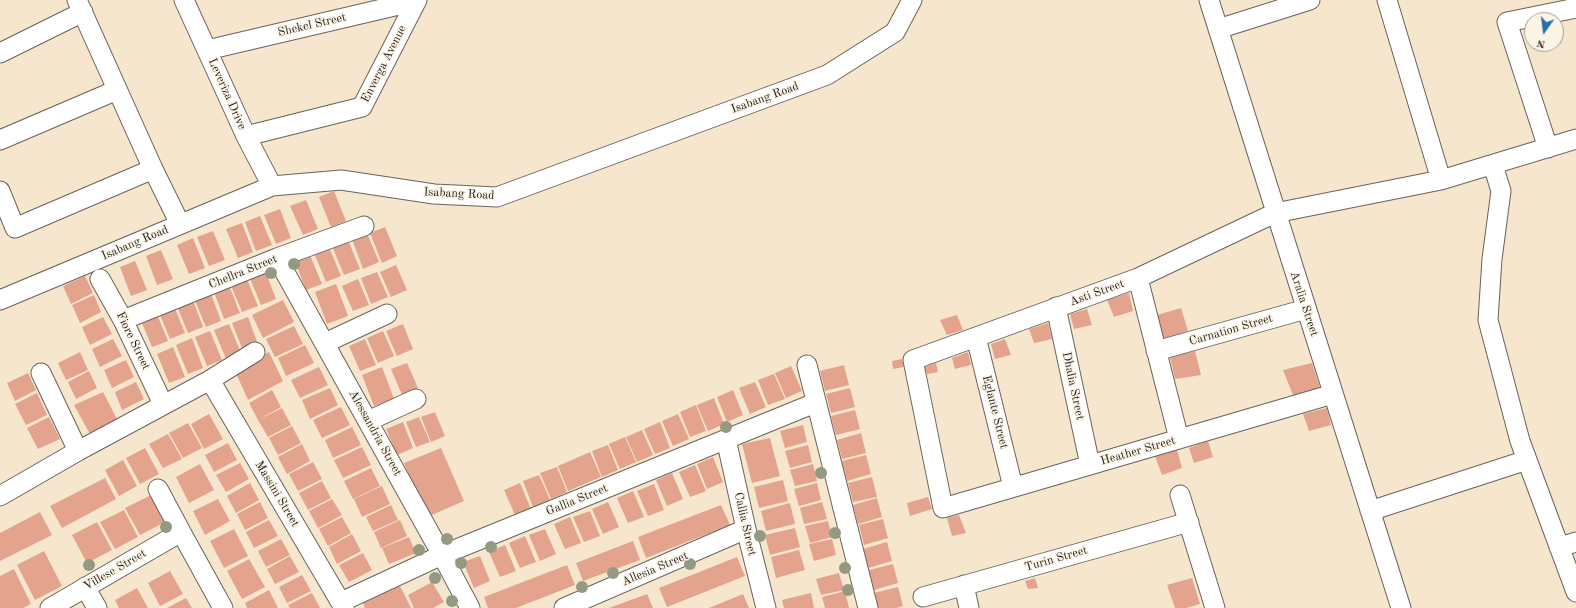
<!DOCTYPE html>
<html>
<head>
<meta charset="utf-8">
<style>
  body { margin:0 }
  #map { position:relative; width:1576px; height:608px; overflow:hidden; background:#f7e6ce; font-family:"Old Standard TT",serif }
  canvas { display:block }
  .north { position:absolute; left:1524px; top:12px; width:40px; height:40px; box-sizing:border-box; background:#fcf5e5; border:1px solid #a29e95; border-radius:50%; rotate:194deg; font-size:11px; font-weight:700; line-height:16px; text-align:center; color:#1c1c1c }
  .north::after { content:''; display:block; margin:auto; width:14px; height:18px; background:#1f6fb2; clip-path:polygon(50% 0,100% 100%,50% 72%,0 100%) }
</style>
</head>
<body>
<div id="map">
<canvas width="1576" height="608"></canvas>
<div class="north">N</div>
</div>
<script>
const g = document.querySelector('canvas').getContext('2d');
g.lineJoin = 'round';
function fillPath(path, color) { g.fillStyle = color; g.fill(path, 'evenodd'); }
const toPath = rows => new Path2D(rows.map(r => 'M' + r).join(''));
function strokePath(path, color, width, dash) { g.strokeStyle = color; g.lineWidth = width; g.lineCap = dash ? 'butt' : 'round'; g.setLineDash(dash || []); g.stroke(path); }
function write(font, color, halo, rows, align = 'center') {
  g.font = font + ' "Old Standard TT",serif'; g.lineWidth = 3; g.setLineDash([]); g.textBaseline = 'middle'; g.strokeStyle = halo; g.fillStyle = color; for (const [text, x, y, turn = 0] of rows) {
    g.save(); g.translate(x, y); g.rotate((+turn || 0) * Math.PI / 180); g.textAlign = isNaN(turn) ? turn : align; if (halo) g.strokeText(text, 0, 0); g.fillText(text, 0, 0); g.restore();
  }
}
const building = toPath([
  [334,191,346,221,331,227,319,197],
  [306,200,318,229,303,235,290,206],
  [280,209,291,238,276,244,264,215],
  [260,216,272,245,256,251,245,222],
  [242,223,253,252,238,258,226,229],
  [385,227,397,256,382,263,370,233],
  [213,231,225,260,209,266,197,237],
  [367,233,379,262,363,269,352,239],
  [193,238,205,268,189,274,177,245],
  [348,240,360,269,344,275,332,246],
  [329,247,341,276,326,282,314,253],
  [161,250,173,279,157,285,146,256],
  [310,255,322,284,306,290,295,261],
  [135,261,147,290,131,296,120,267],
  [396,265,407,290,391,297,380,272],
  [265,270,276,299,261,305,249,276],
  [377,272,388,297,371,304,361,278],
  [85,276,93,293,71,304,63,286],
  [246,277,258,306,242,312,230,283],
  [358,279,369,305,353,311,342,286],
  [228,283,240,313,224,319,213,289],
  [336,284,348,316,327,324,315,292],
  [210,291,221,321,206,327,194,298],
  [1129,293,1133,311,1114,317,1107,300],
  [94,295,101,312,80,323,72,305],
  [192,298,203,327,188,333,176,304],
  [283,300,294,322,263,338,252,315],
  [173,304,185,333,170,339,158,310],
  [1181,308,1188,331,1164,339,1157,315],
  [1087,309,1092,325,1074,329,1070,314],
  [156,312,168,341,152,347,140,318],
  [957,315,963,330,947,335,940,320],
  [103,317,112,334,90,345,82,327],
  [248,317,259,347,244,353,232,323],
  [1048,323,1052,339,1034,343,1029,329],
  [229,324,241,353,226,359,214,330],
  [403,324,413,349,397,356,386,331],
  [294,326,303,344,275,357,266,339],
  [210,331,222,360,207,366,195,337],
  [383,331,394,356,378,363,367,338],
  [192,338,203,368,188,374,176,345],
  [113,339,122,356,100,367,92,349],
  [365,339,376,365,360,371,349,346],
  [1005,339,1011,355,995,359,991,344],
  [305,345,314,363,286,376,278,358],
  [173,347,185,377,169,383,157,354],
  [1195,351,1201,375,1175,379,1170,357],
  [80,352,88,370,66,380,58,363],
  [269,352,283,381,248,400,235,371],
  [968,352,971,365,955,369,952,358],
  [902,359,904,367,893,369,892,361],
  [126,360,134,377,112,388,104,370],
  [407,363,418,388,402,395,391,369],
  [936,363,938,372,927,374,925,367],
  [1312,363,1320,388,1293,395,1283,370],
  [844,365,849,385,825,391,820,371],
  [791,366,802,391,786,398,775,373],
  [319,367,328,385,300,398,291,380],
  [382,367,394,399,374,406,362,375],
  [89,371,97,388,76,399,68,382],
  [28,373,36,390,15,401,7,383],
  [774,374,785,399,768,405,758,380],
  [136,382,144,399,122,410,115,392],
  [755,382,766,407,750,414,739,388],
  [330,388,338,405,310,419,302,400],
  [850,388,855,407,831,413,826,394],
  [272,390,281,407,258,420,249,403],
  [733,390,743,415,727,422,717,397],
  [103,392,117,419,90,434,74,405],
  [37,393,47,415,26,425,15,404],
  [714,398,724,424,708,431,697,405],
  [696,405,706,431,690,437,680,412],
  [341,407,350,425,322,438,313,420],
  [282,408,291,425,268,437,258,420],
  [1327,408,1331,425,1309,431,1303,414],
  [855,410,860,429,836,435,831,416],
  [435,412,445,436,431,442,421,417],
  [209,414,223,439,204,449,191,424],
  [678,414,689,439,673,446,662,421],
  [49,417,60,439,38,449,27,428],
  [419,417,430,442,416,447,406,422],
  [403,422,413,448,397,455,386,429],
  [660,422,670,448,655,454,644,429],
  [188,423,202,448,183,458,169,433],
  [803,425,807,442,785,448,780,431],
  [292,426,301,443,278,455,269,438],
  [352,427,361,445,333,458,325,440],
  [642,430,653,455,637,462,626,437],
  [861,433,866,453,842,459,837,440],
  [168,434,182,459,163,468,149,444],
  [625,437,636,462,620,469,609,444],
  [770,438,780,476,752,483,742,444],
  [1208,441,1213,457,1194,463,1189,448],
  [228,443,237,460,214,472,205,455],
  [302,444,310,461,287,474,278,457],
  [608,445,618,470,602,477,592,451],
  [808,445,812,462,790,468,785,451],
  [362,447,371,465,343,478,334,460],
  [145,448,159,474,140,484,126,458],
  [441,448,464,501,427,517,404,463],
  [1177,450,1182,468,1162,475,1155,456],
  [590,452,601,477,568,491,558,466],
  [866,455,871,474,847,481,842,461],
  [713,457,723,482,707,489,697,464],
  [123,460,137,486,119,496,105,470],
  [313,462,322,479,298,491,289,474],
  [240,463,249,479,226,492,216,475],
  [200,464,214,490,189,503,176,477],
  [813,464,817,481,795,486,790,470],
  [695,465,706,491,690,497,679,472],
  [557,467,567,492,551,499,540,473],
  [371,468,380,486,353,499,344,481],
  [672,473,683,499,667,506,656,480],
  [539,475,550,500,533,507,523,481],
  [872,477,877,497,853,502,848,483],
  [105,478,116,499,62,528,50,506],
  [783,480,788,501,759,508,754,487],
  [322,481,331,498,308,510,299,493],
  [250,483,259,500,236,513,227,496],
  [520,483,531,509,515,515,504,490],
  [817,483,821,500,799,506,794,489],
  [654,484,664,510,648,516,637,491],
  [382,486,390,504,362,517,354,499],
  [633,491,644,517,628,523,617,498],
  [151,495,165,522,140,535,125,508],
  [928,497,932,509,910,516,907,503],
  [877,498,882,517,858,524,853,505],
  [218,499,230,521,205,535,193,511],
  [332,499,342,515,318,528,309,511],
  [260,502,268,518,245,530,237,514],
  [608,502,619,527,603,534,592,509],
  [822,502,827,519,804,524,800,508],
  [790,503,795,524,766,531,761,511],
  [391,505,398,520,373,531,366,517],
  [721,505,730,525,646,558,638,537],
  [124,510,138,537,115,549,100,522],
  [590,511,600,536,584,542,573,517],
  [40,512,52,535,0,561,0,533],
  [959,515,966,533,952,536,947,518],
  [342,517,351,533,328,546,319,529],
  [570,517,581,543,565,549,554,524],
  [883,519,888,538,864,545,859,525],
  [269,520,278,536,254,548,246,532],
  [400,520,407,536,381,548,374,532],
  [828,521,832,537,810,543,805,526],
  [97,522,112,550,87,563,72,535],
  [795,528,800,547,770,555,765,535],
  [234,529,248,556,224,568,210,541],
  [545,529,556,554,540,561,529,535],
  [352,534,361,551,337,564,329,547],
  [525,536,536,562,520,568,509,543],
  [409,537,416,553,389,564,382,548],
  [281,539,290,555,266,567,258,551],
  [832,539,836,555,814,561,809,544],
  [633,541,640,560,583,581,576,563],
  [887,542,892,561,868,568,863,549],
  [505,545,516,571,500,577,489,552],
  [799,550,805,570,776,578,771,557],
  [44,551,62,586,35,600,17,565],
  [363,553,372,570,349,582,339,565],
  [290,556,299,572,275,584,267,569],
  [480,556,490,581,474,588,463,562],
  [737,557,745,576,667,607,659,588],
  [249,559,265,587,242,599,227,571],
  [893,564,898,583,874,590,869,570],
  [567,565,575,585,516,608,488,608,484,597],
  [14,569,31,604,23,608,0,608,0,576],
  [170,571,183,594,160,606,148,583],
  [839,573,844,590,821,595,816,579],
  [302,575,311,591,287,603,279,587],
  [1035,578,1038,588,1028,589,1025,581],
  [1192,578,1200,604,1186,608,1175,608,1167,585],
  [432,582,444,602,433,608,414,608,408,595],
  [400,586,411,608,365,608,363,603],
  [898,587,903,606,896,608,878,608,874,593],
  [137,588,148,608,119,608,115,600],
  [269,590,278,608,247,608,245,603],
  [845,591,849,608,825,608,822,597],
  [312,593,320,608,290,608,288,605],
  [811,593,814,608,784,608,782,600],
  [647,594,653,608,609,608],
  [743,594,749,608,709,608],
  [186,598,192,608,167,608]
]);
const street = toPath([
  [77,0,153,169,180,224],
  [184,0,246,136,272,186],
  [1209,0,1401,608],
  [1387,0,1441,180],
  [1218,29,1310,0],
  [207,50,416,1],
  [0,53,83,12],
  [246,136,362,107,417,0],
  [0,140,117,90],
  [1548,148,1507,22,1576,8],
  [1493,165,1501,191,1492,259,1488,320,1520,441,1576,592],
  [0,191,15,228,153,169],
  [277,258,442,555,470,608],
  [1138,278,1179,439],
  [100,279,123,320,163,404],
  [0,300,272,186,341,180,434,194,497,197,827,75,895,32,912,0],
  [1056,307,1090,465],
  [123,320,277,258,364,226],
  [976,337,1013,487],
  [325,343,387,314],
  [1156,351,1306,309],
  [807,365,868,608],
  [41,373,78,451],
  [210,380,344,608],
  [1333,394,943,508,913,360,1138,278,1275,213,1441,180,1576,139],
  [368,421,416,399],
  [726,439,746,529,766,608],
  [158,489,181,532],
  [1180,495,1215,608],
  [0,496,78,451,210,380,255,352],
  [1370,511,1527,460],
  [1559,547,1576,542],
  [964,585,969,608],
  [85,587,97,608],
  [923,597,1189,522],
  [341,602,442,555,815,403],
  [50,608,181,532,223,608],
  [564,608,746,529]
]);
const trees = [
  [294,264],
  [271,273],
  [726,427],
  [821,473],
  [166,527],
  [835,533],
  [760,536],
  [447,539],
  [491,547],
  [419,550],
  [461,563],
  [690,564],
  [89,565],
  [845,568],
  [613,573],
  [435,578],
  [582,587],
  [848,590],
  [452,601]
];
const streetNames = [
  ["Shekel Street",312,25,-13],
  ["Enverga Avenue",384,64,-63],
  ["Leveriza Drive",227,94,66],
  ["Isabang Road",765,98,-20],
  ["Isabang Road",459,194,3],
  ["Isabang Road",135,243,-23],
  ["Chellra Street",243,272,-22],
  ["Asti Street",1097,293,-20],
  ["Aralia Street",1304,304,72],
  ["Carnation Street",1231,330,-16],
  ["Fiore Street",133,341,64],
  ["Dhalia Street",1073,386,78],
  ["Eglante Street",995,412,76],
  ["Alessandria Street",375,433,61],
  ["Heather Street",1138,451,-16],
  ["Massini Street",277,494,59],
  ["Gallia Street",577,500,-22],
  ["Callia Street",745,524,77],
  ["Turin Street",1056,559,-16],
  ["Allesia Street",655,569,-23],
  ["Villese Street",115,570,-30]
];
fillPath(building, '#e3a38d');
strokePath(street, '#69635a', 21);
strokePath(street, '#fff', 19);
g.fillStyle = '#949a82';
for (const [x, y] of trees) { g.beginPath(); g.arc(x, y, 6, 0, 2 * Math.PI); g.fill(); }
write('12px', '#1c1c1c', '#fcf5e5', streetNames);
</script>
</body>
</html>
